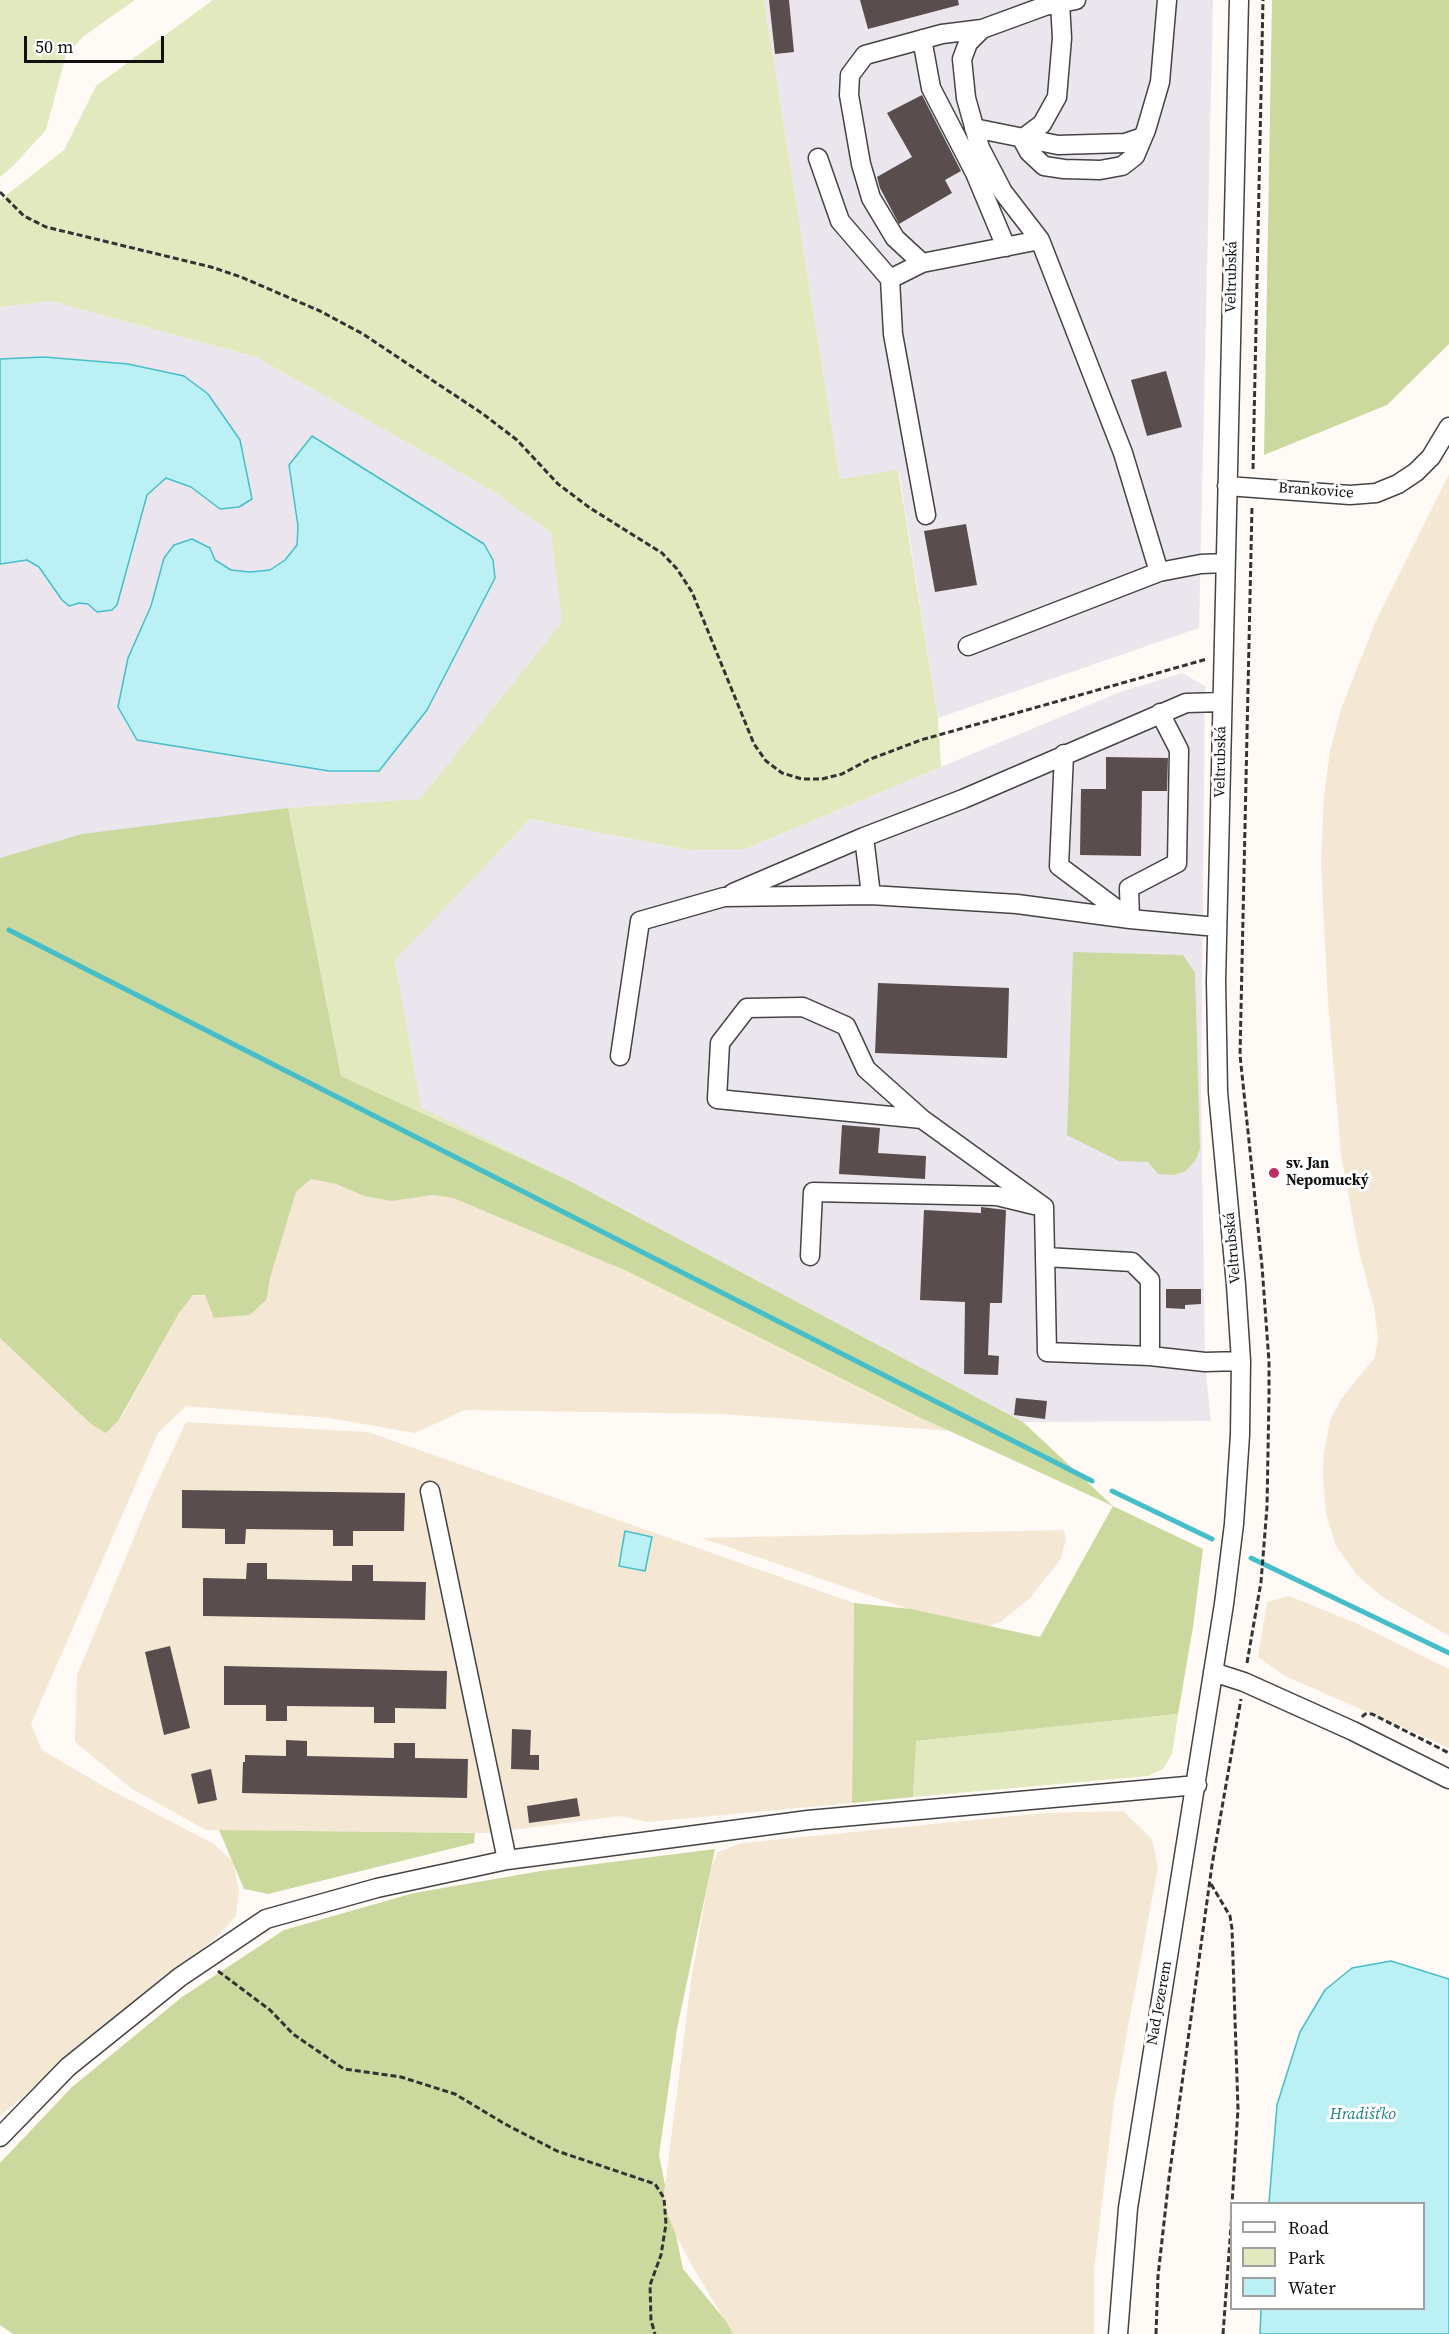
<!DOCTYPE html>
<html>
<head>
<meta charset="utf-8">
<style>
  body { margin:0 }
  #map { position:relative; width:1449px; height:2334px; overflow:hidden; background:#fffaf5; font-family:"Source Serif 4",serif }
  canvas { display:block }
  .legend { position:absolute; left:1230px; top:2202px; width:195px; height:108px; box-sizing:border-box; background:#fff; border:2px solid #a0a0a0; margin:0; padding:8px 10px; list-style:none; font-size:18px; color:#111 }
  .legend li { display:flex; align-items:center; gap:12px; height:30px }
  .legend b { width:30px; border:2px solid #a0a0a0 }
  .scale { position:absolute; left:24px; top:36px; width:140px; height:27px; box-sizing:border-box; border:3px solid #111; border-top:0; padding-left:8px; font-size:18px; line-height:21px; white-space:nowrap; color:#111; -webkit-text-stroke:4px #fff; paint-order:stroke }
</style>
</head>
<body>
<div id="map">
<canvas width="1449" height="2334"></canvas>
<ul class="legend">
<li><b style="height:8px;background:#fff"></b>Road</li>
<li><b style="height:16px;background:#e2e9bf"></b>Park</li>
<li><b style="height:16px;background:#bbf1f4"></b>Water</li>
</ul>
<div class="scale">50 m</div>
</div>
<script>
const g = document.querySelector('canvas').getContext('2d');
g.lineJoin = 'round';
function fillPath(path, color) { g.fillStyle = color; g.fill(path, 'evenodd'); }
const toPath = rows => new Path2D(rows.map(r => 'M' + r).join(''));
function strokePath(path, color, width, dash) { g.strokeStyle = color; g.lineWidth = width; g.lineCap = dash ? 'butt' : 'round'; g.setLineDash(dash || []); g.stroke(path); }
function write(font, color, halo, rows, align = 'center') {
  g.font = font + ' "Source Serif 4",serif'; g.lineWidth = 6; g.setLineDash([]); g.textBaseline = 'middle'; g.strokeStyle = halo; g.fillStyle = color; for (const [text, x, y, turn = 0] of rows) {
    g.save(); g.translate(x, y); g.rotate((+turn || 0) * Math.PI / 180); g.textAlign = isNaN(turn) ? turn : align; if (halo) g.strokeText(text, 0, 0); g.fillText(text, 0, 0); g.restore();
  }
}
const industrial = toPath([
  [764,0,1213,0,1199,628,938,718,899,471,840,479],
  [51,301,256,357,496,493,551,533,563,622,420,800,288,808,0,859,0,307],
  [1182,673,1205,686,1201,1087,1205,1362,1211,1421,1023,1422,568,1180,419,1108,395,958,530,819,689,850,745,849,1120,692]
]);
const farmland = toPath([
  [1449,474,1449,1636,1381,1596,1357,1575,1336,1546,1326,1514,1323,1476,1324,1452,1331,1418,1342,1398,1375,1357,1378,1337,1374,1307,1359,1252,1341,1154,1328,1002,1321,862,1324,797,1330,751,1341,709,1375,623],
  [311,1179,336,1184,364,1196,392,1200,433,1195,453,1198,629,1272,950,1431,722,1414,465,1410,415,1433,329,1418,186,1406,158,1433,31,1724,42,1750,105,1787,214,1844,233,1862,239,1891,236,1916,214,1940,162,1979,0,2116,0,1338,120,1420,179,1313,193,1295,267,1299,270,1278,296,1191],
  [186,1422,368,1432,854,1603,852,1803,648,1822,620,1816,490,1833,206,1830,132,1789,75,1742,77,1675,152,1494],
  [1064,1530,1066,1539,1061,1559,1029,1599,1002,1621,976,1632,702,1538],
  [1289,1596,1356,1623,1449,1669,1449,1748,1285,1676,1258,1657,1267,1602],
  [1123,1811,1152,1839,1158,1867,1114,2103,1094,2270,1094,2334,733,2334,690,2262,668,2220,663,2203,691,1981,710,1871,718,1852,742,1843,1044,1813]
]);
const green = toPath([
  [0,0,135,0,84,36,66,55,46,130,13,166,0,177],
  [213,0,764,0,840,479,898,470,938,718,941,767,745,849,689,850,530,819,395,960,421,1108,568,1180,341,1076,288,808,420,799,562,622,551,533,496,493,256,357,51,301,0,307,0,200,64,150,96,86],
  [1178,1714,1172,1754,1163,1769,1148,1776,913,1797,915,1741]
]);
const forest = toPath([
  [1272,0,1449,0,1449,344,1387,405,1264,455],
  [288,808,341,1076,568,1180,1023,1422,1113,1506,1203,1549,1193,1627,1178,1714,916,1741,913,1797,852,1803,854,1603,911,1609,1040,1637,1113,1506,919,1417,629,1272,453,1198,433,1195,392,1201,364,1196,336,1184,311,1179,296,1192,270,1278,267,1299,250,1315,214,1318,205,1295,193,1295,179,1313,119,1420,106,1433,91,1424,0,1338,0,858,82,834],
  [1073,952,1183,955,1195,973,1200,1149,1195,1161,1186,1171,1174,1175,1158,1174,1148,1162,1119,1161,1067,1135],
  [219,1830,475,1833,474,1843,268,1894,244,1889],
  [715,1849,677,2029,659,2155,665,2185,663,2203,676,2235,683,2269,726,2321,733,2334,13,2334,0,2325,0,2163,72,2087,182,1997,284,1930,414,1893,541,1871]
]);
const water = toPath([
  [44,357,128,364,184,376,208,394,240,440,252,499,239,507,220,509,191,487,166,478,147,495,117,605,112,610,97,612,88,604,79,603,69,606,62,600,39,567,27,560,0,564,0,359,44,357],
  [312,436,484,544,493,560,495,578,427,710,379,771,329,771,137,740,118,707,128,658,151,606,164,558,174,545,192,539,210,548,215,560,231,570,250,572,270,570,285,560,297,545,298,526,289,465,312,436],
  [625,1531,652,1537,645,1571,619,1566,625,1531],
  [1391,1961,1449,1979,1449,2334,1260,2334,1261,2309,1424,2308,1424,2204,1269,2203,1277,2105,1300,2032,1325,1990,1352,1968,1391,1961]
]);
const stream = toPath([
  [9,930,1092,1481],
  [1112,1491,1212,1539],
  [1251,1558,1449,1653]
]);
const building = toPath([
  [769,0,789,0,794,52,775,54],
  [860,0,958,0,959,5,868,29],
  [922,95,961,171,945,180,952,193,899,224,880,188,877,177,912,157,887,113],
  [1166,371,1182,427,1147,436,1131,380],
  [966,524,977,585,935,592,924,531],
  [1106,757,1168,758,1167,791,1142,791,1141,856,1080,855,1081,789,1106,789],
  [878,983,1009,988,1007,1058,875,1053],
  [842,1125,880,1128,878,1153,926,1156,925,1179,839,1174],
  [981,1207,1006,1210,1002,1303,990,1303,988,1355,999,1356,998,1375,964,1374,965,1302,920,1300,924,1210,981,1213],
  [1166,1289,1201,1289,1201,1304,1185,1305,1185,1309,1166,1308],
  [1016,1398,1047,1401,1045,1419,1014,1415],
  [182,1490,405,1493,404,1531,353,1531,353,1546,333,1546,333,1530,246,1529,245,1544,225,1544,225,1529,182,1528],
  [247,1563,267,1563,267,1579,352,1581,352,1565,373,1565,373,1581,426,1582,425,1620,203,1616,203,1578,246,1579],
  [170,1646,190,1728,164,1735,145,1652],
  [224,1666,447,1671,446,1709,395,1708,395,1723,374,1723,374,1707,287,1706,287,1721,266,1721,266,1705,224,1705],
  [512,1729,531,1730,530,1755,539,1755,539,1770,511,1769],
  [286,1740,307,1741,307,1756,394,1758,394,1743,415,1743,415,1758,468,1759,467,1798,242,1793,243,1762,245,1762,245,1755,286,1756],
  [211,1769,217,1800,198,1804,191,1774],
  [577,1798,580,1816,529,1823,527,1806]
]);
const path = toPath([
  [0,192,24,216,46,227,211,267,241,277,320,311,363,334,483,414,517,440,558,484,590,508,662,553,677,569,692,592,754,744,766,761,782,773,802,779,822,779,842,774,868,760,921,740,1207,659],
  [1253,469,1263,0],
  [1247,1663,1261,1582,1267,1507,1269,1396,1269,1362,1262,1266,1240,1055,1252,506],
  [1362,1717,1365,1714,1372,1714,1449,1753],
  [1211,1884,1230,1916,1232,1929,1238,2109,1232,2204],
  [218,1971,270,2010,293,2034,344,2069,401,2077,455,2094,505,2124,557,2151,655,2184,664,2198,666,2224,661,2255,650,2285,651,2320,655,2334],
  [1156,2334,1158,2276,1169,2178,1212,1865,1241,1699],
  [1223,2334,1232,2213]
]);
const minor = toPath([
  [1060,3,1062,38,1057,97,1042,124,1022,139,1029,152,1044,166,1064,169,1100,170,1122,166,1135,156,1146,130,1160,82,1167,0],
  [922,39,931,88,975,173,1006,247],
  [974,128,1058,145,1125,143,1143,137],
  [818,158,840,221,890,279,922,263,1040,240,1123,453,1159,572],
  [1040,240,1003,192,980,148,966,98,962,59,968,43,982,29,1045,6,1076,0],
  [922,263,895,238,871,198,861,164,849,95,850,75,865,55,942,34,982,29],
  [890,279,893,334,926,515],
  [1227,486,1350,495,1376,493,1398,484,1416,472,1431,457,1449,427],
  [968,646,1159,572,1201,564,1225,563],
  [1064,754,1059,866,1130,919,1129,888,1177,863,1179,750,1160,713],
  [733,893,864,837],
  [1217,927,1130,919,1017,904,871,895,864,837,963,799,1186,703,1222,702],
  [620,1056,640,921,724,897,871,895],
  [922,1119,717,1099,720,1043,747,1008,803,1007,846,1026,866,1069,922,1119,1044,1207,1047,1352,1150,1356,1205,1362,1241,1361],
  [810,1256,813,1192,997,1196,1034,1205],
  [1046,1257,1132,1262,1150,1280,1150,1356],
  [430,1491,507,1860],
  [1213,1672,1244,1682,1353,1731,1449,1779],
  [0,2137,68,2067,180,1977,266,1919,377,1888,507,1860,808,1820,1197,1785],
  [1118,2334,1128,2208,1224,1604,1234,1524,1240,1435,1241,1361,1236,1285,1218,1092,1216,981,1239,0]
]);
const markers = [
  [1274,1173,6,"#bd2d62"]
];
const streetNames = [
  ["Veltrubská",1232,277,-89],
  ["Brankovice",1316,491,4],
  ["Veltrubská",1221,762,-89],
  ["Veltrubská",1233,1248,-95],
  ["Nad Jezerem",1160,2003,-80]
];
const poiNames = [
  ["sv. Jan",1286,1164],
  ["Nepomucký",1286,1181]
];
const waterNames = [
  ["Hradišťko",1363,2115]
];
fillPath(industrial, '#ebe6ee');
fillPath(farmland, '#f4e8d5');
fillPath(green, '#e2e9bf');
fillPath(forest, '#ccd99e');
fillPath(water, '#bbf1f4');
strokePath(water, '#45bec9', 1.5);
strokePath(stream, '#45bec9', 5);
fillPath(building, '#594e4d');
strokePath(minor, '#444', 21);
strokePath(path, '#333', 3, [6, 3]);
strokePath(minor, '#fff', 18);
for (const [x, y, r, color] of markers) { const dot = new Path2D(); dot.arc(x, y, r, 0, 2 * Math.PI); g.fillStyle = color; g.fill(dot); strokePath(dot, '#fff', 2); }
write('15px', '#111', '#fff', streetNames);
write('bold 15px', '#111', '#fff', poiNames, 'left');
write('italic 16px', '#1b7d8b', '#fff', waterNames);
</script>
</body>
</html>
